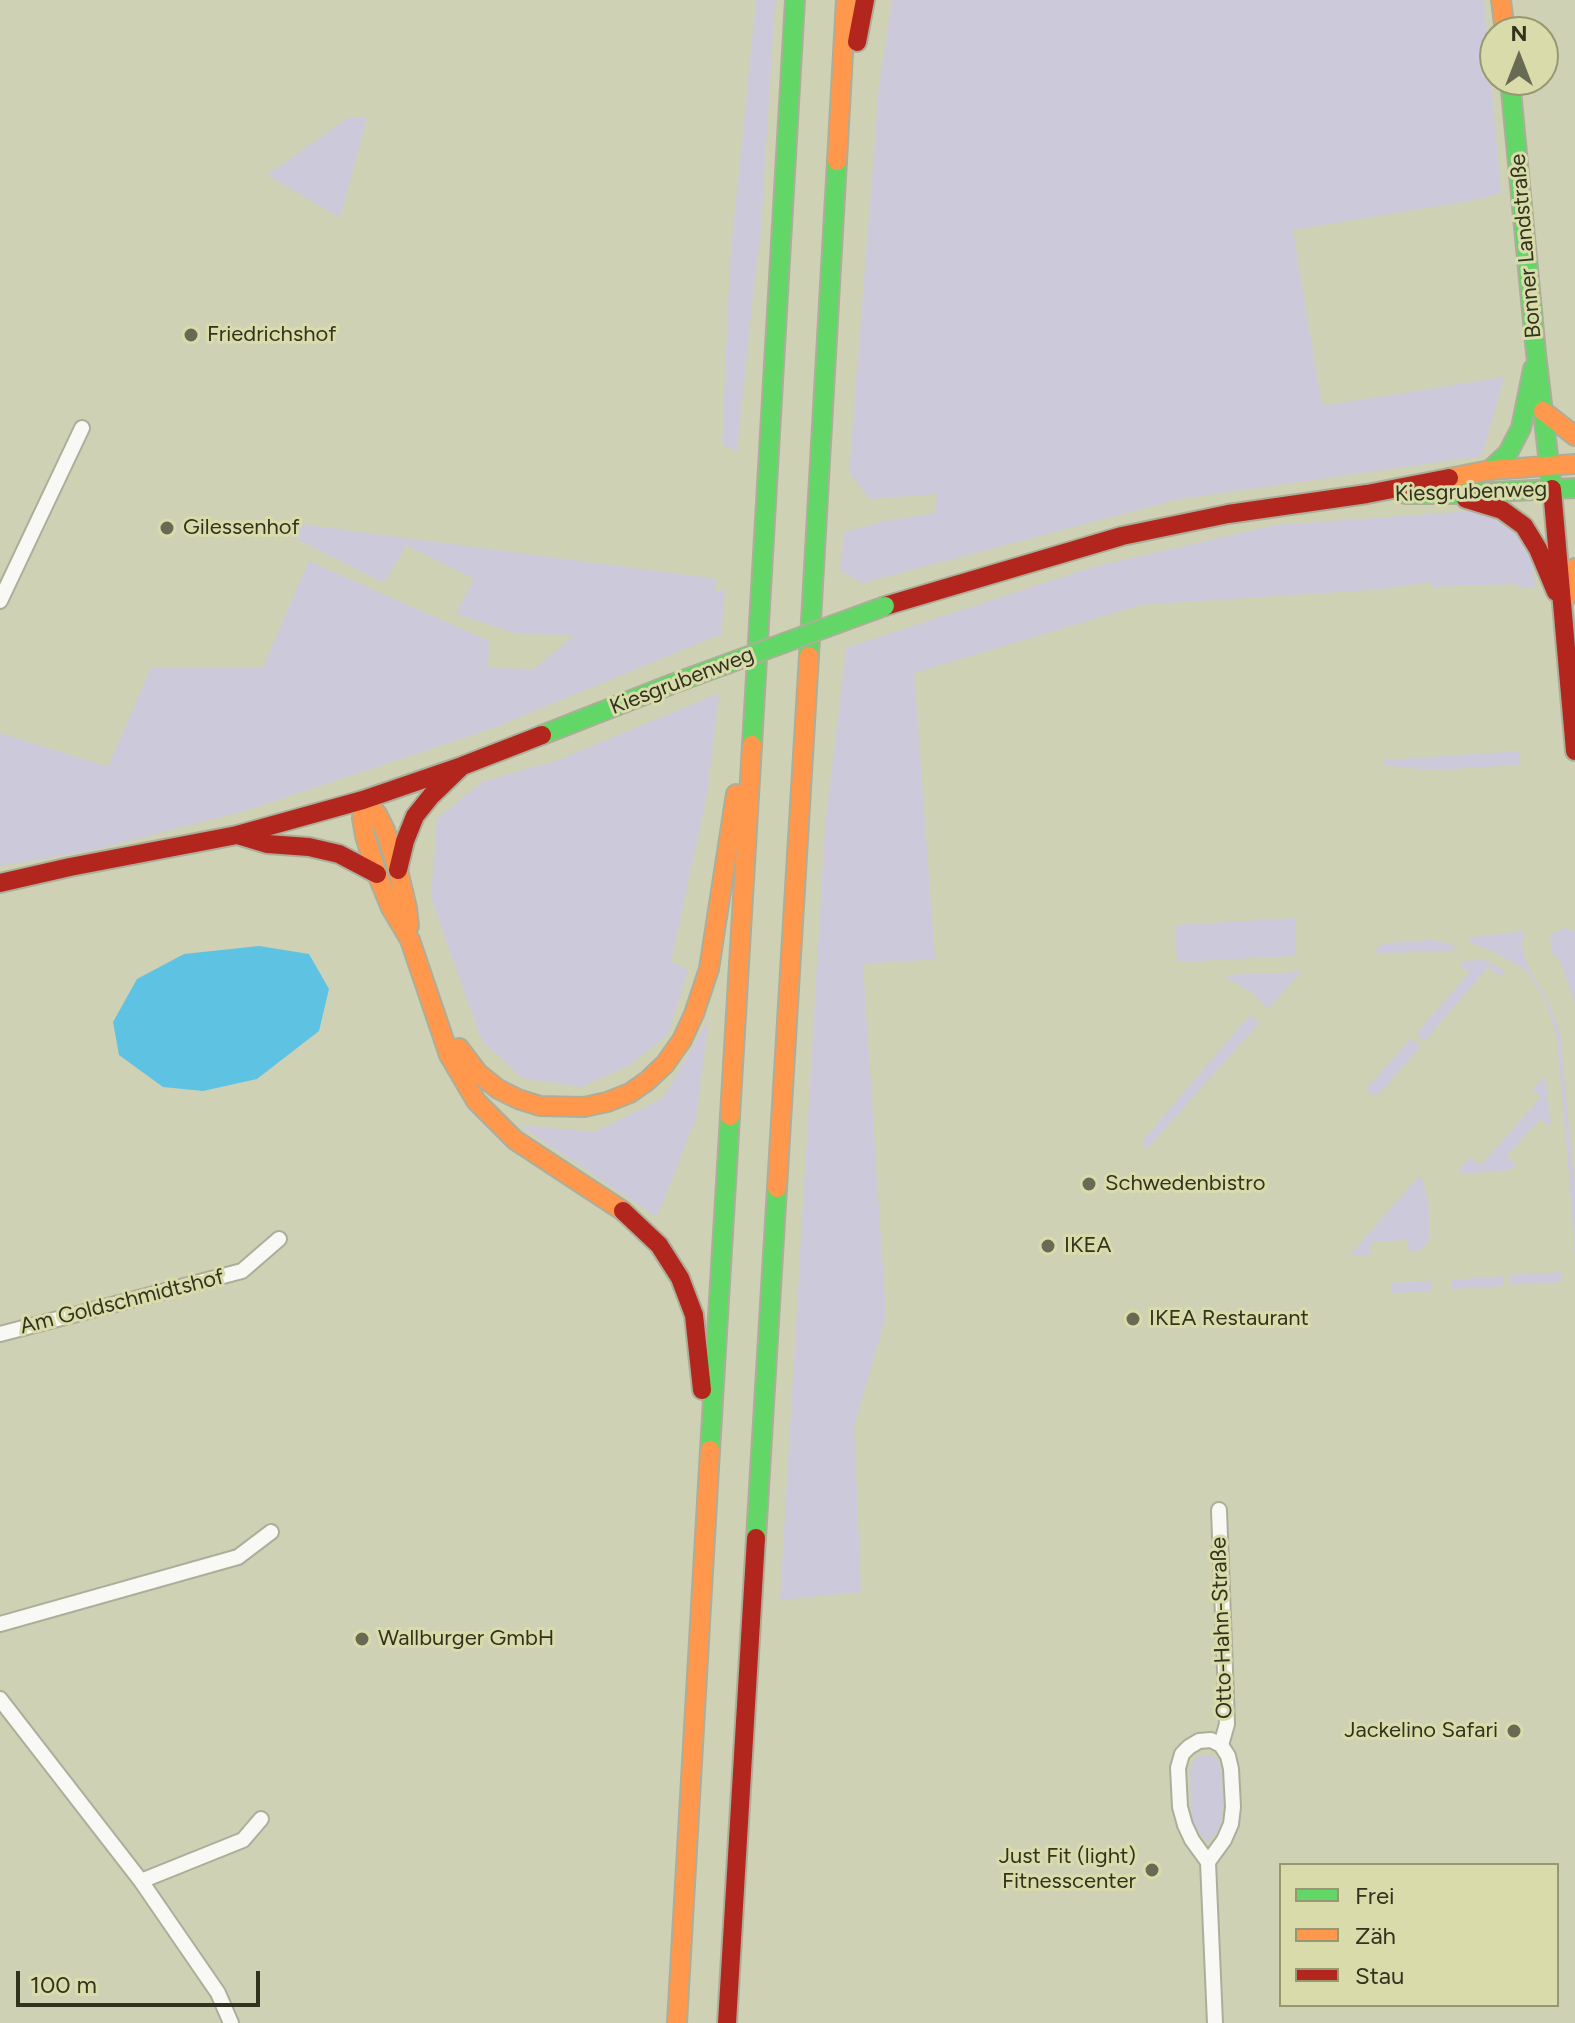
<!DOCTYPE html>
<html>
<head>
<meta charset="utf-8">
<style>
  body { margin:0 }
  #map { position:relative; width:1575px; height:2023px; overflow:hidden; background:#cfd1b5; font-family:Figtree,sans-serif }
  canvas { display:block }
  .legend { position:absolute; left:1279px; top:1863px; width:280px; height:144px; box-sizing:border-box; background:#d9dcaa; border:2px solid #969872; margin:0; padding:10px 14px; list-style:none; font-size:24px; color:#31331f }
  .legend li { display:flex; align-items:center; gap:16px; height:40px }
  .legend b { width:40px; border:2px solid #969872 }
  .north { position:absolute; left:1479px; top:16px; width:80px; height:80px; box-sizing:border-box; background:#d9dcaa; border:2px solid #969872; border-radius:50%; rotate:0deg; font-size:22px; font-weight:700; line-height:32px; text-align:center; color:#31331f }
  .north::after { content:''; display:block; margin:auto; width:28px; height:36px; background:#686a54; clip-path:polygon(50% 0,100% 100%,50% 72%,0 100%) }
  .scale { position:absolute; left:16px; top:1971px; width:244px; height:36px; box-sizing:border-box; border:4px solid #31331f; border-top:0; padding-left:10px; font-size:24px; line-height:28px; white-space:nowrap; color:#31331f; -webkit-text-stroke:6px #d9dcaa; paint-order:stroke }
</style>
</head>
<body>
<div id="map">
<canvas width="1575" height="2023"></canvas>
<ul class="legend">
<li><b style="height:10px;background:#63d668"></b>Frei</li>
<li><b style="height:10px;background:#ff974d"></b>Zäh</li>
<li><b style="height:10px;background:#b3261e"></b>Stau</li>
</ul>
<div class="north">N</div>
<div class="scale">100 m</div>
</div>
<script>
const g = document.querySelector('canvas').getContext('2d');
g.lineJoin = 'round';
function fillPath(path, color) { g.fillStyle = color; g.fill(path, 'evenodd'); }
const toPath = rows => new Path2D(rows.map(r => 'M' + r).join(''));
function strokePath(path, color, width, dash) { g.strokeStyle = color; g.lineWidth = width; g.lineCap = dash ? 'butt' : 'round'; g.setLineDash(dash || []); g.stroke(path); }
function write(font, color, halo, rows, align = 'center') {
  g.font = font + ' Figtree,sans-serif'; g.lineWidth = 6; g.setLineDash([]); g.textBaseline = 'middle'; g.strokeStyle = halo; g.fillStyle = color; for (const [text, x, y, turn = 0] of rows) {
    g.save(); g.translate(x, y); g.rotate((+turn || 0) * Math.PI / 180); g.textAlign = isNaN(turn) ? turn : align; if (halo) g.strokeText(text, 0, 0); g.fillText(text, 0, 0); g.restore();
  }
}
const green = toPath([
  [756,0,775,0,761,230,754,285,737,452,722,444,730,261],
  [892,0,1484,0,1501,193,1475,200,1293,230,1322,406,1504,377,1482,456,1179,499,862,583,840,570,844,532,886,521,935,513,937,494,870,499,849,472,879,87],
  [349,117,367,118,340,218,267,175],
  [1473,511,1482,512,1499,518,1512,525,1525,543,1533,561,1535,587,1519,588,1516,584,1432,587,1431,582,1383,589,1140,605,914,673,935,959,863,964,886,1316,854,1426,861,1592,780,1600,825,826,846,648,1093,567,1276,525],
  [254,518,717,579,714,592,725,590,721,634,493,728,241,812,93,850,0,866,0,733,108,767,151,668,263,667,309,561,489,641,488,668,534,669,575,635,518,634,456,614,474,579,406,545,384,583],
  [719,693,707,795,671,962,688,970,668,1035,628,1066,581,1087,522,1078,482,1041,431,899,437,818,484,781,556,761],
  [1520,751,1520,765,1430,770,1383,765,1384,760],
  [1295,918,1296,956,1177,962,1175,925],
  [1564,928,1575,931,1575,1004,1561,963,1552,952,1550,941,1552,934],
  [1524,931,1522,943,1524,955,1529,969,1549,1003,1560,1034,1575,1189,1575,1258,1567,1149,1556,1034,1547,1004,1527,971,1496,953,1474,944,1466,938],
  [1431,940,1451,944,1459,950,1375,954,1377,948,1385,943],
  [1484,960,1505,971,1503,974,1498,975,1488,967,1425,1041,1416,1034,1469,973,1460,965,1463,961],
  [1301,972,1268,1009,1252,993,1226,977,1227,975],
  [1250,1015,1259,1023,1145,1151,1144,1139],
  [709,1019,696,1118,657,1217,519,1125,595,1132,663,1098],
  [1411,1038,1421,1047,1376,1097,1366,1089],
  [1545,1076,1551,1124,1549,1126,1540,1119,1507,1156,1516,1166,1510,1170,1462,1174,1459,1170,1470,1158,1481,1165,1541,1097,1533,1089],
  [1420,1175,1425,1188,1429,1209,1429,1240,1421,1250,1409,1253,1408,1240,1371,1242,1370,1255,1350,1255],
  [1562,1272,1562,1282,1510,1285,1509,1275],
  [1504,1276,1504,1286,1452,1289,1451,1280],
  [1432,1281,1432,1291,1392,1293,1391,1283],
  [1201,1755,1209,1755,1217,1758,1222,1770,1223,1807,1221,1822,1216,1833,1208,1843,1197,1830,1191,1817,1190,1768,1195,1758]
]);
const water = toPath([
  [259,946,309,954,329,989,319,1031,257,1079,203,1091,163,1087,119,1055,113,1022,137,979,184,954]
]);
const street = toPath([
  [0,601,82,428],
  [0,1334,242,1271,279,1239],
  [1219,1510,1227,1724,1221,1745],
  [0,1624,238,1557,271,1532],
  [0,1699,141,1881,218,1993,231,2023],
  [1208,1862,1224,1840,1231,1824,1233,1807,1231,1769,1228,1756,1221,1745,1211,1740,1199,1741,1189,1747,1182,1754,1178,1768,1180,1807,1185,1825,1192,1840,1208,1862,1215,2023],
  [141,1881,243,1840,261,1819]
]);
const fast = toPath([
  [1510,80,1536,353,1552,489],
  [1490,470,1508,453,1521,428,1533,369],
  [1406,494,1452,494,1575,488],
  [809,656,837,161],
  [542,735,672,684],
  [752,745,795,0],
  [710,1450,730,1116],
  [756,1538,777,1188]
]);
const slow = toPath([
  [1501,0,1505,32],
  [837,161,846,0],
  [1543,411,1575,436],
  [1449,478,1490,470,1575,464],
  [1566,597,1575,568],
  [363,800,362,818,365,836,377,874,391,908,410,940,449,1055,476,1101,515,1140,623,1211],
  [363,800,377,814,385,830,398,870,407,908,409,926],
  [459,1048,478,1073,498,1089,518,1099,540,1106,584,1107,607,1102,630,1093,647,1081,665,1064,682,1040,694,1014,709,969,736,794],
  [730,1116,752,745],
  [777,1188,809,656],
  [677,2023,710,1450]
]);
const jam = toPath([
  [857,42,865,0],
  [1552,489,1575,751],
  [1466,499,1502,510,1524,526,1538,549,1556,592],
  [885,606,1122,536,1228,514,1367,494,1449,478],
  [237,835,267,844,309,847,339,854,377,874],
  [398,870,405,841,415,816,431,796,462,766],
  [0,883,70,867,237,835,363,800,462,766,542,735],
  [623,1211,659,1245,680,1278,694,1315,702,1390],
  [727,2023,756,1538]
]);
const fastBridge = toPath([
  [672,684,885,606]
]);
const markers = [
  [191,335,8,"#686a54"],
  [167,528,8,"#686a54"],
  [1089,1184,8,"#686a54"],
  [1048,1246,8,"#686a54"],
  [1133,1319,8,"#686a54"],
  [362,1639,8,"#686a54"],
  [1514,1731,8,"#686a54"],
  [1152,1870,8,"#686a54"]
];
const streetNames = [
  ["Bonner Landstraße",1526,246,-95],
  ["Kiesgrubenweg",1471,492,-2],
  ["Kiesgrubenweg",682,681,-21],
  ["Am Goldschmidtshof",122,1302,-14],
  ["Otto-Hahn-Straße",1222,1628,-92]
];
const poiNames = [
  ["Friedrichshof",207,335],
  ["Gilessenhof",183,528],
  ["Schwedenbistro",1105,1184],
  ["IKEA",1064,1246],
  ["IKEA Restaurant",1149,1319],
  ["Wallburger GmbH",378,1639],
  ["Jackelino Safari",1498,1731,"right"],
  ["Just Fit (light)",1136,1857,"right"],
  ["Fitnesscenter",1136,1882,"right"]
];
fillPath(green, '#ccc9db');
fillPath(water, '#5ec2e2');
strokePath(street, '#adae9a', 18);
strokePath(fast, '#adae9a', 22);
strokePath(slow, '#adae9a', 22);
strokePath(jam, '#adae9a', 22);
strokePath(street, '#f8f8f4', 14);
strokePath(fast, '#63d668', 18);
strokePath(slow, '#ff974d', 18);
strokePath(jam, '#b3261e', 18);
strokePath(fastBridge, '#adae9a', 22, []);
strokePath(fastBridge, '#63d668', 18);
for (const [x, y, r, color] of markers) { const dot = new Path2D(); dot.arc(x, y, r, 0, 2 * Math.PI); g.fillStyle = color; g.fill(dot); strokePath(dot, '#d9dcaa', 3); }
write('22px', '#31331f', '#d9dcaa', streetNames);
write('22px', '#31331f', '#d9dcaa', poiNames, 'left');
</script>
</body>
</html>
